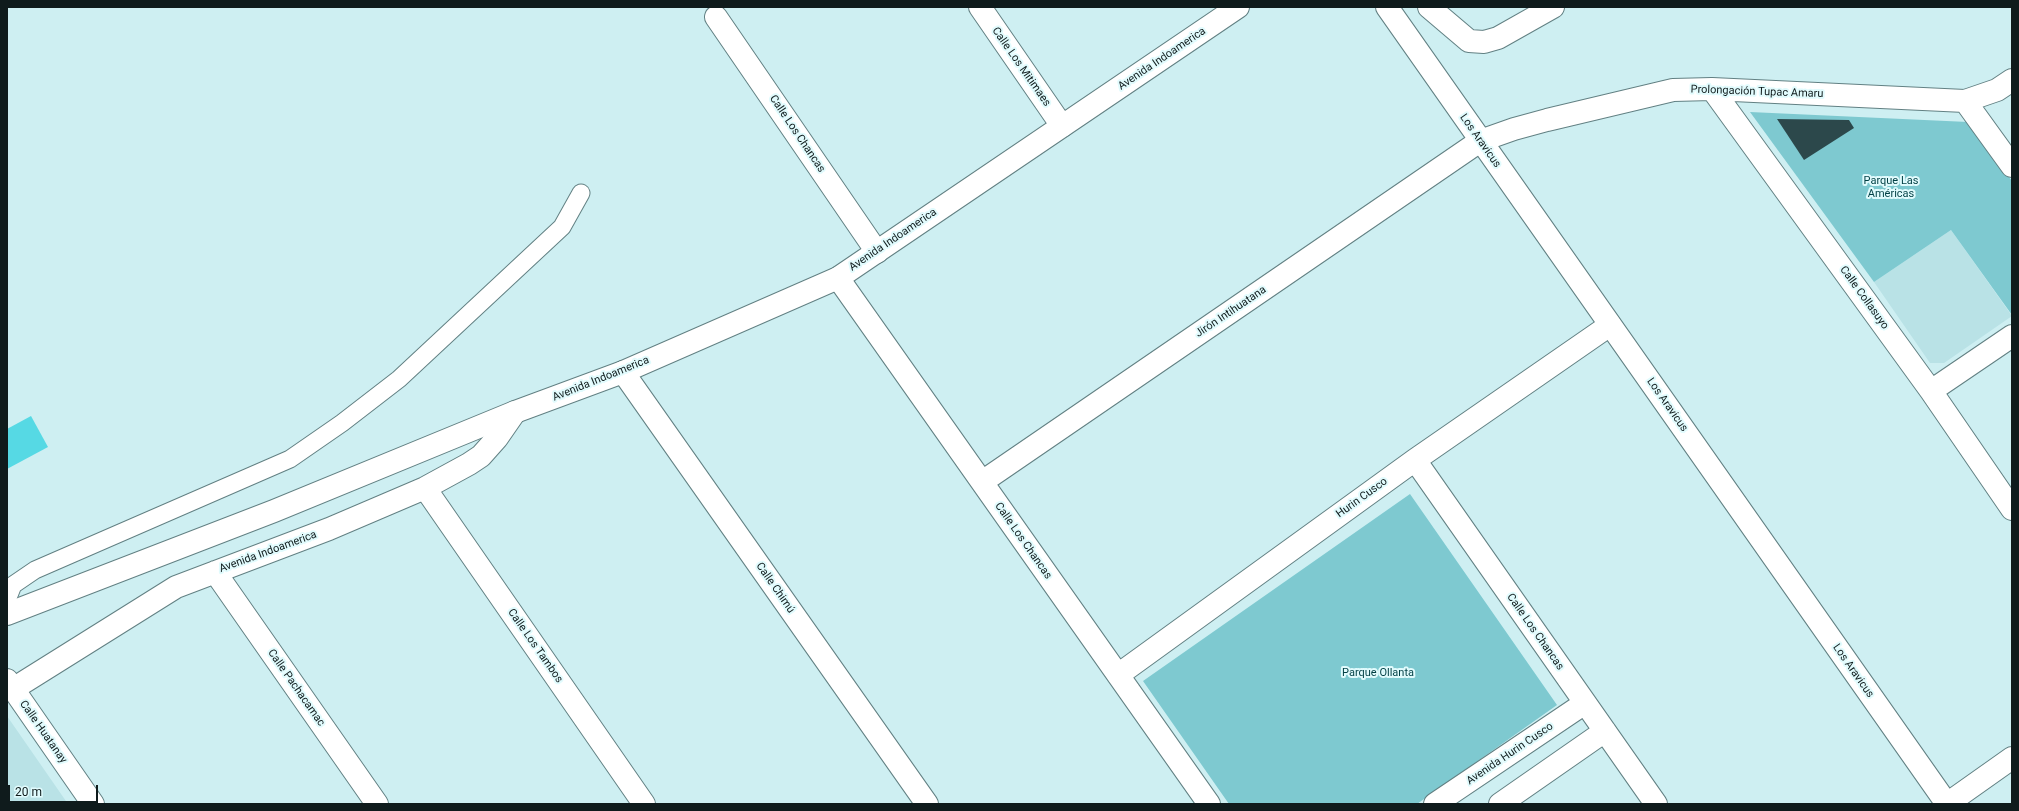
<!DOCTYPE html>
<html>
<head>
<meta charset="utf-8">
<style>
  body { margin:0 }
  #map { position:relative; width:2019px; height:811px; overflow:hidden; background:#ceeff2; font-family:Roboto,sans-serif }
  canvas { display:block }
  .frame { position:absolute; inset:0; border:8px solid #0f1b1c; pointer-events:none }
  .scale { position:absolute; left:8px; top:785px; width:90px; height:18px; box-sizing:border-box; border:2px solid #0f1b1c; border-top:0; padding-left:5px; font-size:12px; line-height:14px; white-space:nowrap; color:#0f1b1c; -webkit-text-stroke:3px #e1fbfd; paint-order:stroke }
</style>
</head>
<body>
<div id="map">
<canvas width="2019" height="811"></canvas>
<div class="frame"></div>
<div class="scale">20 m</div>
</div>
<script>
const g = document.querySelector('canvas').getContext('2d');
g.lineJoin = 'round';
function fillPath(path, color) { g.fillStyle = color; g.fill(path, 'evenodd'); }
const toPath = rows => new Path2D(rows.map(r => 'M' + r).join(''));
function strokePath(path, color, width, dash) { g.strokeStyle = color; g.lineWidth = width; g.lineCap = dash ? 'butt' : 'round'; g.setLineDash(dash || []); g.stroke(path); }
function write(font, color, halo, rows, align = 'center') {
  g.font = font + ' Roboto,sans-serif'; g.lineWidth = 4; g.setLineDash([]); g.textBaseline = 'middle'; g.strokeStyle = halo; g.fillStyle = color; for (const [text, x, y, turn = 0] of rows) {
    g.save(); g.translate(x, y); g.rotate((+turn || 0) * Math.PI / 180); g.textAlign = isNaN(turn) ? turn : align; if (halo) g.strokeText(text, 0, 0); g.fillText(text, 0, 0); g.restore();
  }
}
const built = toPath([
  [1951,230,2012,316,1944,363,1930,363,1874,282],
  [7,716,68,804,7,804]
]);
const green = toPath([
  [1750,112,1968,122,2012,181,2012,315,1951,230,1874,282],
  [1410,494,1557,705,1417,804,1229,804,1143,681]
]);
const water = toPath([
  [31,416,48,447,7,469,7,429]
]);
const building = toPath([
  [1777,119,1849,120,1854,128,1804,160]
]);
const lane = toPath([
  [7,600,13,585,35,570,290,459,342,423,399,379,562,227,581,193]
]);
const street = toPath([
  [980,7,1062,126],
  [1429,7,1469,41,1484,42,1498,38,1553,7],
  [716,17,877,252],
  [1712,89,1931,391,2012,509],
  [1965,101,2012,166],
  [838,278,1209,804],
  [623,372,927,804],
  [1931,391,2012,336],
  [1415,460,1656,804],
  [982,482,1480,141,1514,129,1547,120,1673,90,1712,89,1965,101,1997,90,2012,80],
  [425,488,644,804],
  [215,572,377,804],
  [1118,675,1415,460,1610,325],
  [13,689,176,587,329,529,425,488,469,464,481,456,497,438,515,412],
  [1435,804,1585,703],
  [1500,804,1605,731],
  [1947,804,2012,758]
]);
const secondary = toPath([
  [1387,7,1947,804],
  [7,614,274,511,515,412,623,372,838,278,1238,7],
  [7,680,93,804]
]);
const streetNames = [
  ["Avenida Indoamerica",1162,59,-34],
  ["Calle Los Mitimaes",1021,67,55],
  ["Prolongación Tupac Amaru",1757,92,2],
  ["Calle Los Chancas",797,134,56],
  ["Los Aravicus",1480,141,55],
  ["Avenida Indoamerica",893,240,-34],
  ["Calle Collasuyo",1864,298,54],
  ["Jirón Intihuatana",1231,312,-34],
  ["Avenida Indoamerica",601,379,-22],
  ["Los Aravicus",1667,405,55],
  ["Hurin Cusco",1362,498,-36],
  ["Calle Los Chancas",1023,541,55],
  ["Avenida Indoamerica",268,552,-20],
  ["Calle Chimú",775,588,55],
  ["Calle Los Chancas",1535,632,55],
  ["Calle Los Tambos",535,646,55],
  ["Los Aravicus",1853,671,55],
  ["Calle Pachacamac",296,688,55],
  ["Calle Huatanay",43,732,55],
  ["Avenida Hurin Cusco",1510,754,-34]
];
const parkNames = [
  ["Parque Las",1891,181],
  ["Américas",1891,194],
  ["Parque Ollanta",1378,673]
];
fillPath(built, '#b9e2e6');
fillPath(green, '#7ec9d0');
fillPath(water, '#56d9e4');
fillPath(building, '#2c484b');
strokePath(lane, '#628083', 19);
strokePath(street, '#628083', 24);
strokePath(secondary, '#628083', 24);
strokePath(lane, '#fff', 17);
strokePath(street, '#fff', 22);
strokePath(secondary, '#fff', 22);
write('11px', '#0f1b1c', '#e1fbfd', streetNames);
write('11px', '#003f44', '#e1fbfd', parkNames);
</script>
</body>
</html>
